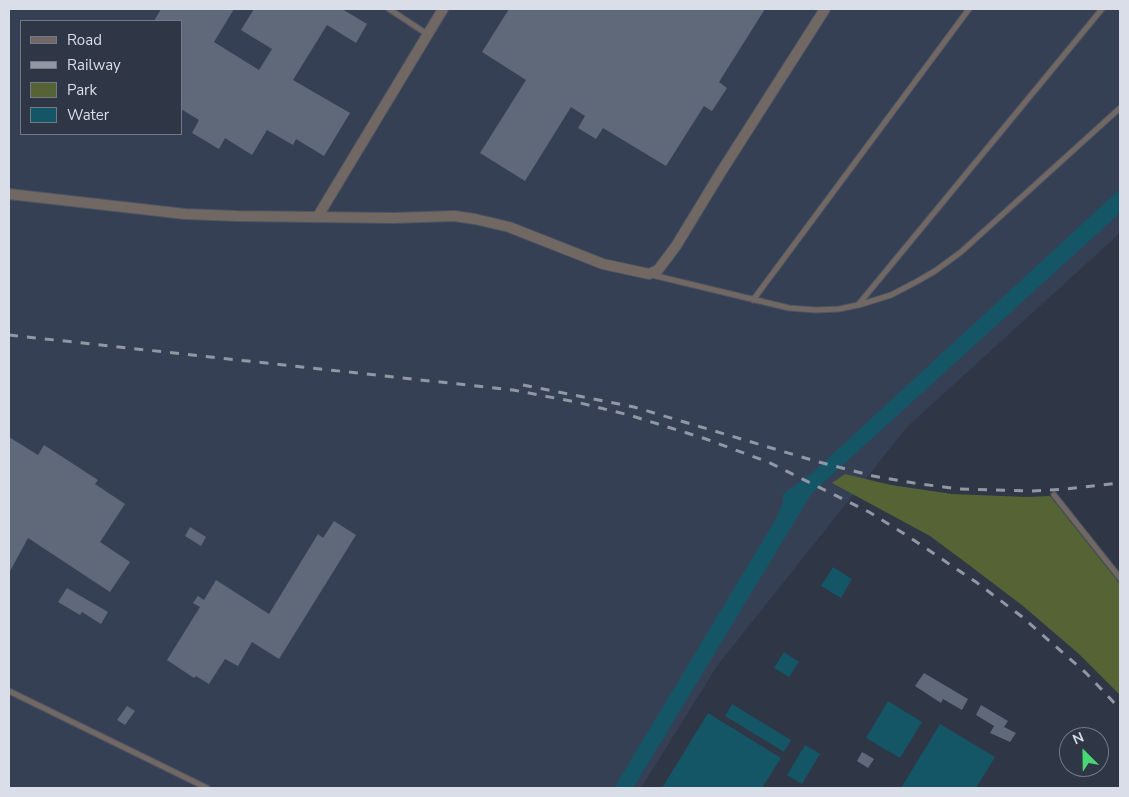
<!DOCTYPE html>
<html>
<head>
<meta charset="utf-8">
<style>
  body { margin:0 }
  #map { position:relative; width:1129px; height:797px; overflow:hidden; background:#2f3646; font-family:"Nunito Sans",sans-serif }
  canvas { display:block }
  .frame { position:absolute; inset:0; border:10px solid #d9dee8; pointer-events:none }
  .legend { position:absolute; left:20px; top:20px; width:162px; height:115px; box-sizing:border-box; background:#2f3646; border:1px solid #737987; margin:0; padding:6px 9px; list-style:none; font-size:15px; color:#d9dee8 }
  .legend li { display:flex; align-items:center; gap:10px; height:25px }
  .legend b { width:25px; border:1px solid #737987 }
  .north { position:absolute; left:1059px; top:727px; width:50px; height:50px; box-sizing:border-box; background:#2f3646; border:1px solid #737987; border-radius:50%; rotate:337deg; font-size:14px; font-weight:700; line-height:20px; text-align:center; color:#d9dee8 }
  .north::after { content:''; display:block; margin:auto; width:18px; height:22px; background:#4ad677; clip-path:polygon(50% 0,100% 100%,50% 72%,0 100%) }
</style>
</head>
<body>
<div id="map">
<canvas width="1129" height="797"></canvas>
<div class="frame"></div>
<ul class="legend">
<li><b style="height:6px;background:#716863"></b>Road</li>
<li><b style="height:6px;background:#9197a3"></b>Railway</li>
<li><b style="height:14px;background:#556335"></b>Park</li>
<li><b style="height:14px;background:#145566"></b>Water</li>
</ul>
<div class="north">N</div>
</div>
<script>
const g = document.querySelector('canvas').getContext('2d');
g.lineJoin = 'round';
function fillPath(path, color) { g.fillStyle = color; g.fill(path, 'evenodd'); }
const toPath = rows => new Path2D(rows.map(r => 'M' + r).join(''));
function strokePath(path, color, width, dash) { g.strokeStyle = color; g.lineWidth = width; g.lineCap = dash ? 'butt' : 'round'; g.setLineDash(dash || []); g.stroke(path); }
const built = toPath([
  [9,9,1120,9,1120,233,907,427,717,666,641,788,9,788],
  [21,21,181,21,181,134,21,134]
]);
const green = toPath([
  [845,474,891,485,952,494,1027,497,1050,496,1120,584,1120,695,1079,654,1023,606,965,562,930,536,832,483]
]);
const water = toPath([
  [1120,189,1120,213,812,493,633,788,614,788,777,517,783,502,783,494,811,474],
  [833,567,852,579,841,598,821,586],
  [784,652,799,662,789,677,774,668],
  [888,701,922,722,900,758,866,738],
  [732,704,791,740,784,752,725,716],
  [708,713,781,758,762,788,662,788],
  [940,724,995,757,976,788,901,788],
  [805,745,820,754,802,784,787,775]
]);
const building = toPath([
  [161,9,234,9,214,42,259,70,272,49,241,30,254,9,342,9,367,24,356,43,327,25,293,80,350,113,324,156,296,139,293,145,267,130,252,155,225,138,219,149,192,133,199,120,181,109,181,21,154,21],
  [509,9,765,9,719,82,727,88,712,111,704,106,666,166,603,128,596,139,578,128,585,116,571,107,525,181,480,153,526,80,482,52],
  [9,437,38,455,44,445,98,480,95,484,125,504,100,542,130,562,110,592,28,538,9,573],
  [334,521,356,535,279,659,252,642,238,666,225,659,209,684,196,676,194,678,167,660,200,607,193,603,198,596,204,600,216,580,269,614,318,534,323,538],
  [190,527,206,537,201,546,185,536],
  [67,588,108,612,101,624,82,612,80,615,58,602],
  [924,673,968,699,962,710,943,699,941,703,915,686],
  [981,705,1008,721,1004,727,1016,733,1010,742,990,733,994,726,976,715],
  [127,706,135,711,125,725,117,720],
  [862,752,874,759,868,768,857,761]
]);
const service = toPath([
  [389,9,427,34],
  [652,275,789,308,816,310,839,309,858,305,1102,9],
  [753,300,969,9],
  [859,305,891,295,916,282,935,271,961,252,1120,108],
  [1054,495,1120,578],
  [9,691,207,788]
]);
const minor = toPath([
  [9,194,185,214,237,216,393,218,454,216,475,219,509,227,603,264,649,274,658,270,676,246,721,172,825,9],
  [318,216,443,9]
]);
const rail = toPath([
  [9,335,513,390,576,402,629,415,703,438,768,462,869,512,906,535,976,582,1021,616,1086,673,1120,709],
  [523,385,634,407,815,461,873,476,914,483,958,489,1033,491,1066,489,1120,483]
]);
fillPath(built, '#354055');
fillPath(green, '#556335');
fillPath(water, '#145566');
fillPath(building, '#60697a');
strokePath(service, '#4e5463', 7);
strokePath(minor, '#4e5463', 12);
strokePath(service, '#716863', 5);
strokePath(minor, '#716863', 10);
strokePath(rail, '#9197a3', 3, [9, 9]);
</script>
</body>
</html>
